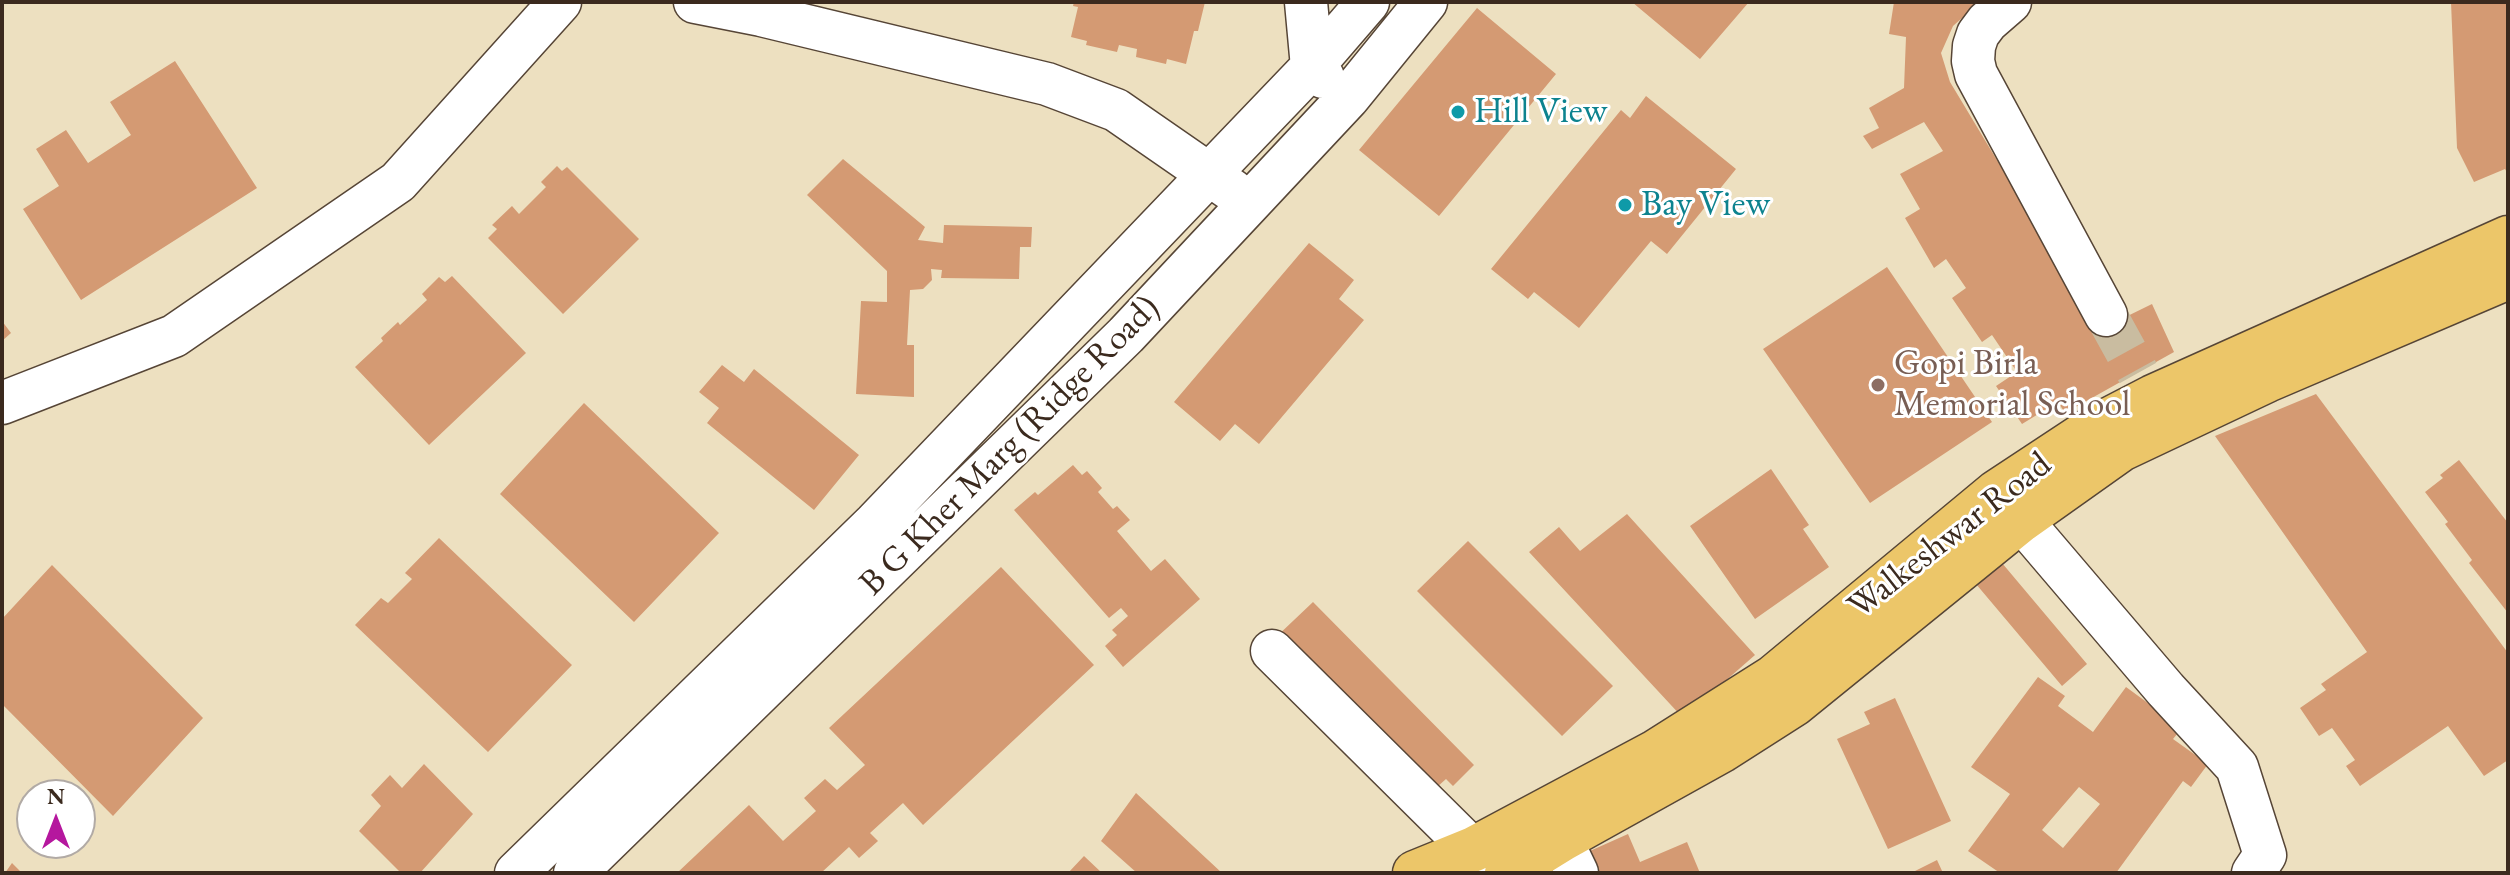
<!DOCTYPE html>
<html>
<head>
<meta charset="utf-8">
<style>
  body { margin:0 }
  #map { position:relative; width:2510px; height:875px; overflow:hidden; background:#ede0c0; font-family:"EB Garamond",serif }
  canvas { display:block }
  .frame { position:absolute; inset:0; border:4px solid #3b2a1e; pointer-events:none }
  .north { position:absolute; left:16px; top:779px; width:80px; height:80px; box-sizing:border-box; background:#fff; border:2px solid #b1aaa5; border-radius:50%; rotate:0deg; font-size:22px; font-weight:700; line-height:32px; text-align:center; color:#3b2a1e }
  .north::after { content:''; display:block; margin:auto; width:28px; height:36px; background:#b5179e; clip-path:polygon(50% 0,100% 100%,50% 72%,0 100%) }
</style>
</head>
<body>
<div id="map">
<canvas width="2510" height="875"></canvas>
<div class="frame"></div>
<div class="north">N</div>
</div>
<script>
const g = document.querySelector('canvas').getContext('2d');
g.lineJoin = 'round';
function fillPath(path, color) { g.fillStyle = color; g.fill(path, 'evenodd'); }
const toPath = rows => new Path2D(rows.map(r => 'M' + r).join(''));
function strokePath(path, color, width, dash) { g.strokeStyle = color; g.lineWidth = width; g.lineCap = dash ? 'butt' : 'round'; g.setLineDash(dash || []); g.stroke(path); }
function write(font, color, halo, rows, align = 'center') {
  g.font = font + ' "EB Garamond",serif'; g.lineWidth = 6; g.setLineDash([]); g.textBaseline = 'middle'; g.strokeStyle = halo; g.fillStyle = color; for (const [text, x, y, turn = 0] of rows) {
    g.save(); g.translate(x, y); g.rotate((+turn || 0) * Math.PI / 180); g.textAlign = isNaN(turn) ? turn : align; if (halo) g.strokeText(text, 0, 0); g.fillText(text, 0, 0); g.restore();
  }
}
const building = toPath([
  [1074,2,1205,2,1198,31,1194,31,1186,64,1167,59,1166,64,1136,57,1137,49,1119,45,1117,52,1086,45,1087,41,1071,37,1078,7,1073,6],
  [1632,2,1749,2,1700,59],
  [1894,2,1980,2,1953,26,1941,53,1950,82,2099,330,2152,304,2174,352,2065,413,2058,402,2022,424,1996,386,2017,372,1992,335,1982,342,1952,298,1966,288,1946,259,1934,268,1905,218,1920,209,1900,174,1943,151,1924,122,1872,149,1863,136,1879,128,1869,108,1904,88,1906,37,1889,34],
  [2451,2,2508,2,2508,174,2505,169,2474,182,2457,148],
  [1477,8,1556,74,1439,216,1359,150],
  [175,61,257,188,81,300,23,209,59,186,36,149,66,130,88,163,131,135,110,102],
  [1646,96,1736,169,1667,254,1651,241,1579,328,1534,292,1528,299,1491,269,1621,110,1630,118],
  [843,159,925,227,918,240,943,243,944,225,1032,227,1031,247,1020,247,1019,279,941,278,942,270,931,269,932,280,923,289,910,290,907,345,914,345,914,397,856,394,861,301,887,302,887,271,807,195],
  [557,166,562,171,567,167,639,239,563,314,488,238,497,229,492,225,512,206,519,214,546,187,541,182],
  [1309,243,1354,280,1339,299,1364,320,1259,444,1235,424,1220,441,1174,402],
  [1887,267,1992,422,1870,503,1763,349],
  [452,276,526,353,429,445,355,367,383,341,381,338,398,322,400,325,427,300,422,294,439,277,445,282],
  [2,321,11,333,2,341],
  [722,365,744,382,754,369,859,455,814,510,707,423,719,408,699,392],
  [2316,394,2508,653,2508,760,2484,776,2448,726,2360,786,2346,766,2355,760,2332,728,2319,736,2300,708,2326,690,2321,684,2367,652,2215,436],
  [584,403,719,533,634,622,500,494],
  [2459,460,2508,523,2508,613,2469,563,2472,560,2445,524,2448,522,2425,492,2443,478,2440,475],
  [1073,465,1082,475,1087,471,1102,488,1098,492,1113,509,1117,506,1130,520,1117,531,1151,571,1165,559,1200,599,1123,667,1105,646,1117,635,1112,630,1128,616,1121,608,1109,618,1014,510,1035,492,1038,495],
  [1771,469,1809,525,1803,529,1829,567,1755,619,1690,526],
  [1627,514,1755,655,1683,718,1529,552,1559,527,1580,551],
  [439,538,572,665,488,752,355,625,381,598,388,603,412,579,405,573],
  [1468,541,1613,686,1562,736,1417,591],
  [2002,563,2087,664,2062,686,1976,584],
  [52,565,203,718,113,816,2,704,2,619],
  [1001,567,1094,665,923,825,903,803,870,833,878,841,859,858,849,847,821,873,677,873,749,805,783,841,816,811,804,798,825,779,837,790,865,765,829,728],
  [1313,602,1474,765,1453,786,1446,779,1427,796,1274,639],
  [2038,677,2065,696,2058,706,2093,732,2126,687,2182,728,2173,739,2208,764,2191,787,2183,781,2116,873,2000,873,1968,851,2010,794,1971,767],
  [2079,787,2100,804,2063,848,2042,830],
  [1895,698,1951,821,1888,849,1837,739,1870,724,1864,712],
  [424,764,473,814,420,873,401,873,359,831,381,806,371,795,390,775,402,788],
  [1136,793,1222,873,1137,873,1101,841],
  [1628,834,1640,862,1687,842,1700,873,1589,873,1581,855],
  [1084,856,1102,873,1068,873],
  [1937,860,1943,873,1911,873],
  [12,863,22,873,5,873]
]);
const minorTunnel = toPath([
  [2106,315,2138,373]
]);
const minor = toPath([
  [695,2,761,15,1047,84,1116,110,1233,191],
  [1306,2,1312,67,1323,77],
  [2010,2,1987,22,1978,34,1974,46,1973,61,1976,74,2106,315],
  [2,403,174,336,398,182,560,2],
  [1998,493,2166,690,2237,767,2265,855,2253,873],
  [1272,651,1496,873],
  [1547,810,1577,873],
  [516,873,875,523,1312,67,1368,2],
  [575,873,1126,335,1348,98,1426,2]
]);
const major = toPath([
  [1415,873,1474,849,1654,753,1774,677,1997,492,2097,426,2153,397,2508,238],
  [1507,873,1562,839,1722,750,1794,704,2021,520,2121,449,2267,380,2508,277]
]);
const markers = [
  [1458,112,8,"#0f9aa8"],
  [1625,205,8,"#0f9aa8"],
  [1878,385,8,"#8d6e63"]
];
const cultureNames = [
  ["Hill View",1474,112],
  ["Bay View",1641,205]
];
const educationNames = [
  ["Gopi Birla",1894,364],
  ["Memorial School",1894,405]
];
const streetNames = [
  ["B G Kher Marg (Ridge Road)",1010,446,-45],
  ["Walkeshwar Road",1950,536,-38]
];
fillPath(building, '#d49a73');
strokePath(minorTunnel, '#c9bca0', 42, [42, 21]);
strokePath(minor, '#564536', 45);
strokePath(major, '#564536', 47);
strokePath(minor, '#fff', 42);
strokePath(major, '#ecc669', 44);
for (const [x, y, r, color] of markers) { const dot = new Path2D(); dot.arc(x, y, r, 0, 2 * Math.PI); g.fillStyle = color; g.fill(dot); strokePath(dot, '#fff', 3); }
write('36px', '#0d838f', '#fff', cultureNames, 'left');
write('36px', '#785e54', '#fff', educationNames, 'left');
write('36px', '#3b2a1e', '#fff', streetNames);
</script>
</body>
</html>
